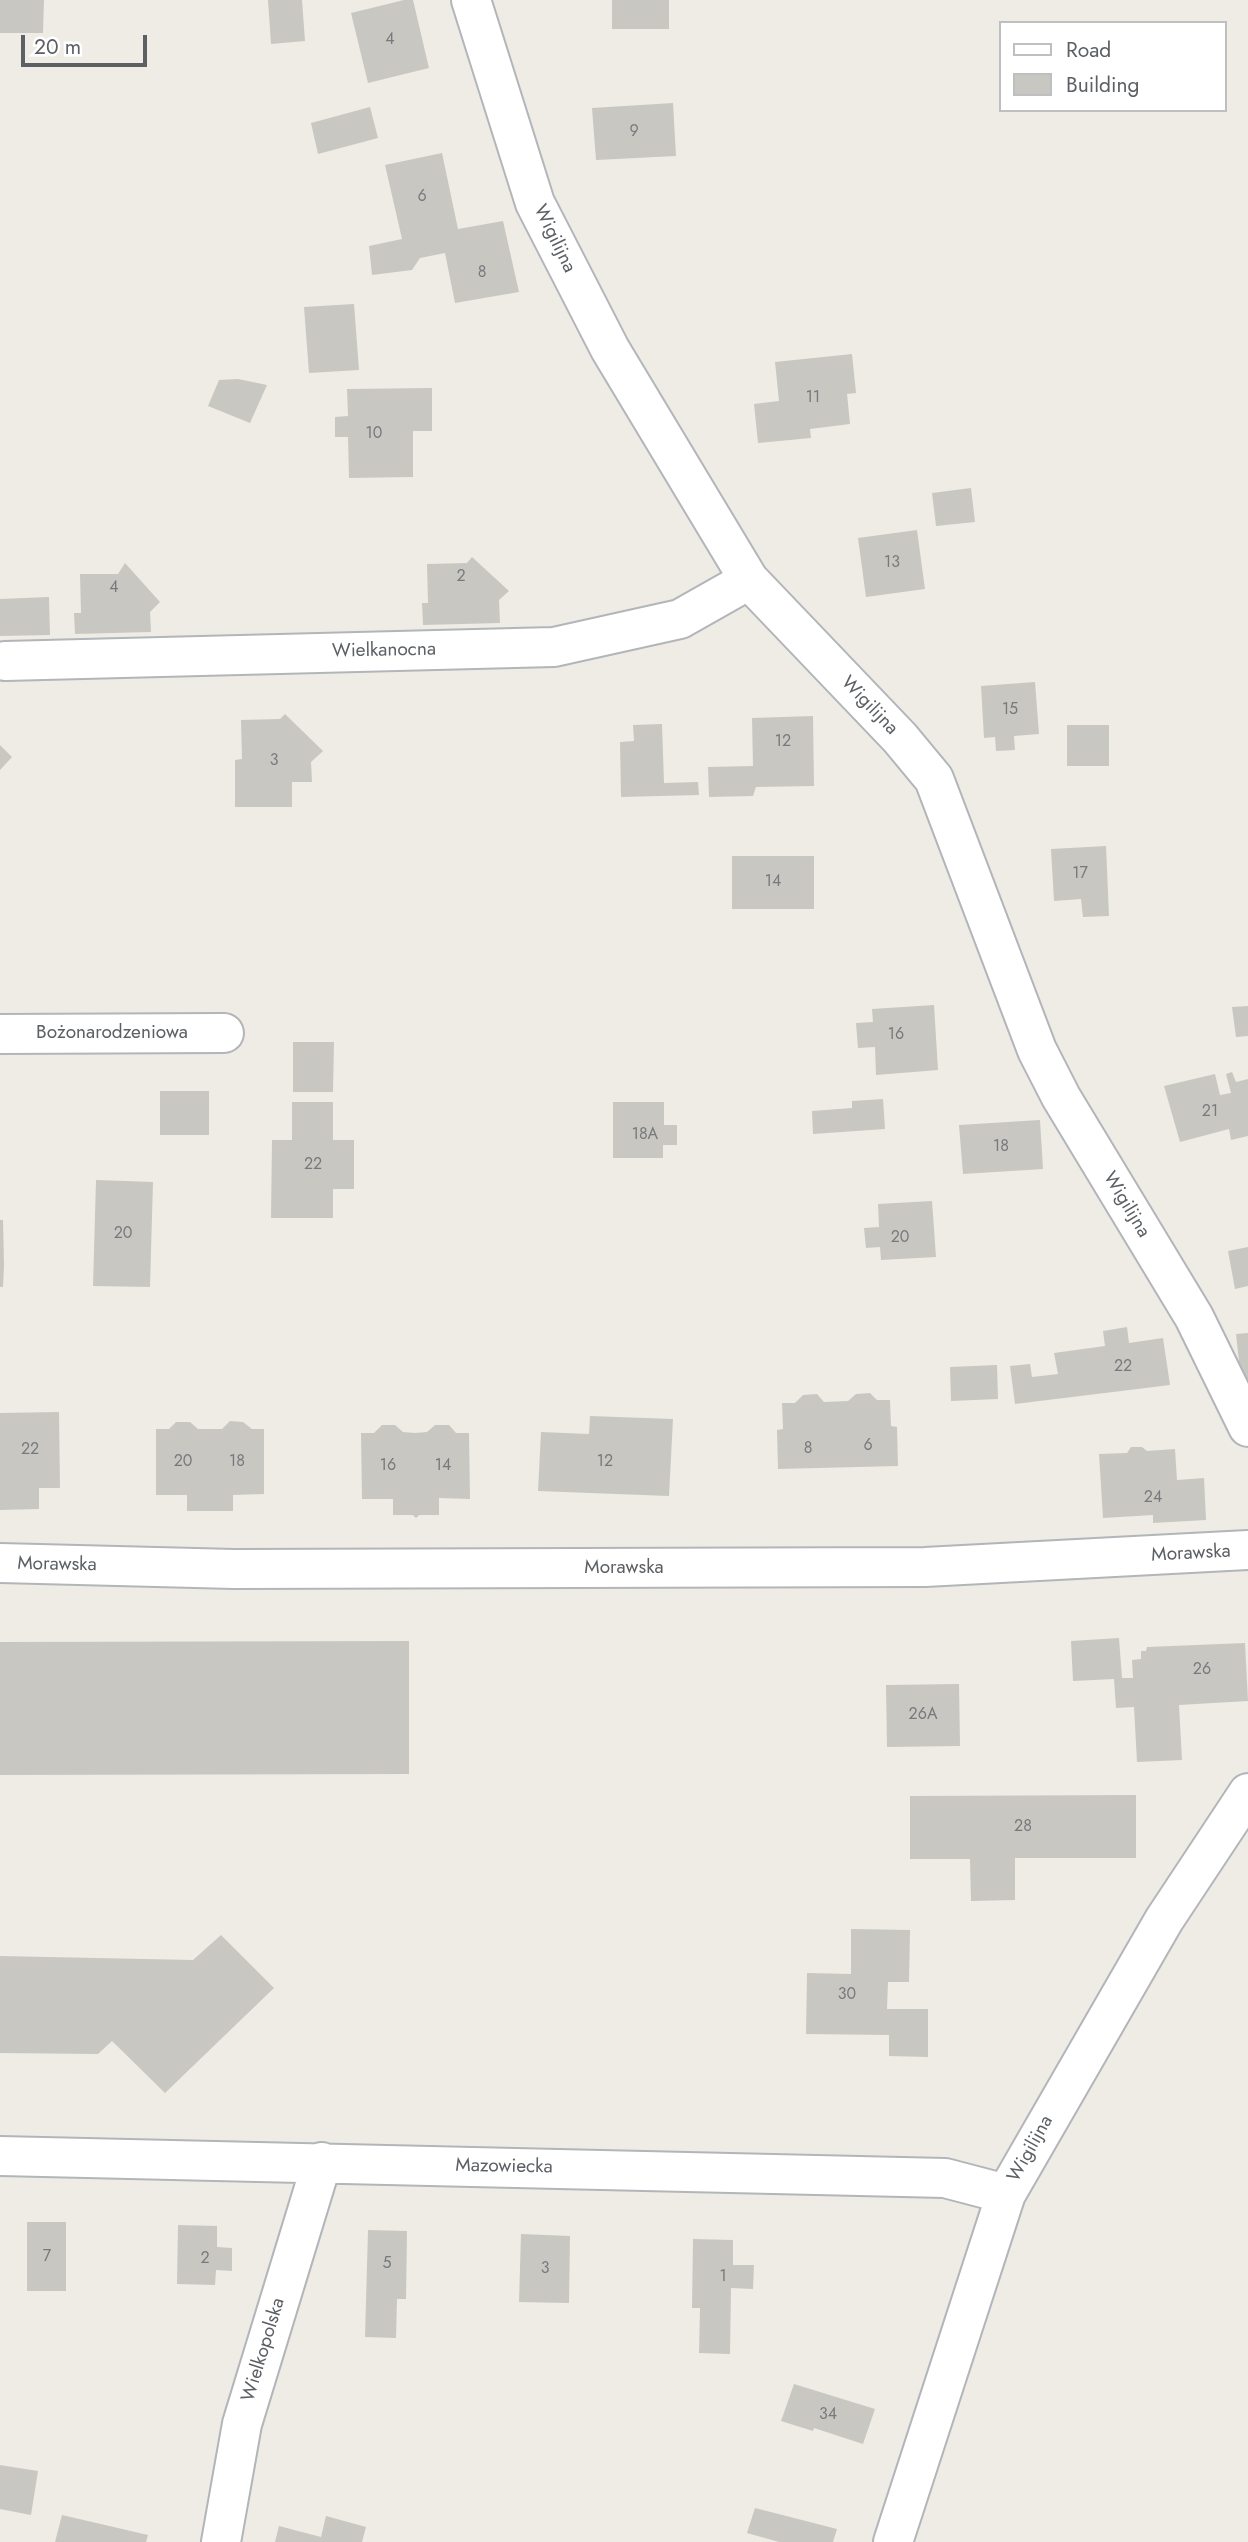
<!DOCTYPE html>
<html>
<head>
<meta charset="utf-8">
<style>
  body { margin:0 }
  #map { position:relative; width:1248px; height:2542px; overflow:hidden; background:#eeece5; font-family:Jost,sans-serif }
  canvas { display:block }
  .legend { position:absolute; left:999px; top:21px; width:228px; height:91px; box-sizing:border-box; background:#fff; border:2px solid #bebfc1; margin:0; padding:9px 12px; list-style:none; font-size:21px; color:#5c6064 }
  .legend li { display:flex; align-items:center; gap:14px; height:35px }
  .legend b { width:35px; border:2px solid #bebfc1 }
  .scale { position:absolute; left:21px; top:35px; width:126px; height:32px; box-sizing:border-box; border:4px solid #5c6064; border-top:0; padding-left:9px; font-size:21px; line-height:24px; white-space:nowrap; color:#5c6064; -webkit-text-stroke:5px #fff; paint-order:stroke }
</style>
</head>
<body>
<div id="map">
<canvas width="1248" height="2542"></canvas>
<ul class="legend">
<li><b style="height:9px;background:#fff"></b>Road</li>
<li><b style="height:19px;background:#c9c7c2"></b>Building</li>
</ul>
<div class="scale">20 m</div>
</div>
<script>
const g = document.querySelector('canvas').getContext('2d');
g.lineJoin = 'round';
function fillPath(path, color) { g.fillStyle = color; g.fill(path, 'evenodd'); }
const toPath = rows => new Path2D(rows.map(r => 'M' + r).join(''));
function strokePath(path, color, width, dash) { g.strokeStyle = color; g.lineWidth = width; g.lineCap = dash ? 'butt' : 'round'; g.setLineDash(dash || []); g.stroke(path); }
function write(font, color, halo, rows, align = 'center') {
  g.font = font + ' Jost,sans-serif'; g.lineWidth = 6; g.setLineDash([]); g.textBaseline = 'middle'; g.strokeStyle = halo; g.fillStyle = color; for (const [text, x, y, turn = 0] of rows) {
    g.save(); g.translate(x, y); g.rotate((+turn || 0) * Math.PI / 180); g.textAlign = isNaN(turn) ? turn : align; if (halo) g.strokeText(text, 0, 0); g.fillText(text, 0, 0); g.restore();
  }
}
const building = toPath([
  [0,0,44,0,43,33,0,33],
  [268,0,302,0,305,41,271,44],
  [404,0,413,0,429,68,368,83,351,13],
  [612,0,669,0,669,29,612,29],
  [673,103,676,156,596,160,592,108],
  [370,107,378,138,318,154,311,123],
  [442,153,458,229,503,221,519,292,455,303,445,253,420,258,412,270,372,275,369,246,402,239,385,165],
  [354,304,359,370,309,373,304,307],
  [852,354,856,393,847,394,850,424,810,429,811,438,758,443,754,404,779,401,775,362],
  [238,379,267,385,250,423,208,406,219,380],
  [432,388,432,431,413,431,413,477,349,478,348,437,335,437,335,417,348,416,347,389],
  [971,488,975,522,936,526,932,493],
  [917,530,925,589,866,597,858,538],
  [472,557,509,591,499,600,500,623,423,625,422,603,428,603,427,564,467,563],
  [125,563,160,602,150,612,151,632,75,634,74,613,81,613,80,574,118,574],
  [49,597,50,635,0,636,0,599],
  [1035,682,1039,734,1014,736,1015,750,996,751,995,737,984,738,981,686],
  [285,714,323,751,311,762,312,782,292,782,292,807,235,807,235,760,242,759,241,720,280,719],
  [813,716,814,786,756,787,753,796,709,797,708,767,753,766,752,718],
  [662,724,664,783,698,782,699,795,621,797,620,742,634,741,633,725],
  [1067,725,1109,725,1109,766,1067,766],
  [0,745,12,757,0,770],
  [1106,846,1109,916,1083,917,1081,899,1054,901,1051,849],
  [732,856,814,856,814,909,732,909],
  [934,1005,938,1070,876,1075,875,1047,858,1048,856,1023,873,1022,872,1009],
  [1248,1006,1248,1036,1236,1037,1232,1007],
  [293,1042,334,1042,333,1092,293,1092],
  [1232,1072,1236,1082,1248,1079,1248,1136,1231,1140,1229,1129,1180,1142,1164,1086,1215,1074,1220,1095,1231,1093,1226,1074],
  [160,1091,209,1091,209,1135,160,1135],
  [883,1099,885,1129,813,1134,812,1111,852,1108,852,1101],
  [292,1102,333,1102,333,1140,354,1140,354,1189,333,1189,333,1218,271,1218,272,1140,292,1140],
  [613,1102,664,1102,664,1125,677,1125,677,1145,663,1145,663,1158,613,1158],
  [1040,1120,1043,1169,963,1174,959,1125],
  [96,1180,153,1182,150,1287,93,1286],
  [932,1201,936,1257,881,1260,880,1247,866,1248,864,1228,879,1227,878,1204],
  [0,1220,3,1220,4,1265,3,1287,0,1287],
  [1248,1247,1248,1286,1235,1289,1228,1251],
  [1127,1327,1129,1343,1163,1338,1170,1385,1015,1404,1010,1366,1030,1364,1032,1377,1058,1374,1054,1353,1105,1346,1103,1331],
  [1248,1333,1248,1379,1241,1379,1236,1334],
  [997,1365,998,1399,951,1401,950,1367],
  [870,1393,877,1400,890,1400,891,1426,897,1427,898,1466,778,1469,777,1430,783,1429,782,1403,795,1403,803,1395,817,1394,824,1402,848,1401,856,1394],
  [59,1412,60,1488,39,1488,39,1509,0,1510,0,1413],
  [590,1416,673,1419,669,1496,538,1491,541,1432,589,1434],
  [230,1421,243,1422,252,1429,264,1429,264,1494,233,1495,233,1511,187,1511,187,1495,156,1495,156,1429,169,1429,176,1422,190,1422,198,1429,222,1429],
  [382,1425,395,1425,403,1432,415,1433,427,1432,435,1425,449,1425,456,1433,469,1433,470,1499,439,1498,439,1515,419,1515,416,1518,413,1515,393,1515,393,1499,362,1499,361,1433,374,1433],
  [1131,1447,1142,1447,1147,1451,1175,1449,1177,1480,1204,1478,1206,1520,1153,1523,1153,1515,1103,1518,1099,1454,1127,1453],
  [1119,1638,1122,1678,1133,1678,1132,1660,1141,1659,1141,1651,1146,1651,1147,1647,1245,1643,1248,1701,1179,1705,1182,1760,1137,1762,1134,1707,1116,1708,1114,1679,1073,1681,1071,1641],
  [409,1641,409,1774,0,1775,0,1642],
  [959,1684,960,1746,887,1747,886,1685],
  [1136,1795,1136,1858,1015,1858,1015,1900,971,1901,970,1859,910,1859,910,1796],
  [851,1929,910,1930,909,1982,888,1982,887,2009,928,2009,928,2057,889,2056,889,2035,806,2034,807,1973,851,1974],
  [221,1935,274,1988,165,2093,112,2041,98,2054,0,2053,0,1956,193,1960],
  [27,2222,66,2222,66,2291,27,2291],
  [178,2225,217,2226,217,2247,232,2248,232,2271,216,2270,215,2285,177,2284],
  [368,2230,407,2231,406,2299,397,2299,396,2338,365,2337],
  [521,2234,570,2236,569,2303,519,2302],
  [693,2239,733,2240,733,2265,754,2265,753,2289,731,2288,730,2354,699,2353,700,2308,692,2308],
  [794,2384,875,2409,863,2444,814,2428,813,2431,781,2421],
  [0,2465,38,2471,31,2515,0,2509],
  [755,2508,837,2529,833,2542,779,2542,747,2533],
  [62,2515,148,2535,146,2542,55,2542],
  [326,2516,366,2527,362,2542,275,2542,279,2526,321,2537]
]);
const minor = toPath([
  [471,0,535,203,610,349,749,580,900,738,934,779,1037,1050,1061,1097,1194,1317,1248,1427],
  [5,661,554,647,680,619,749,580],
  [0,1034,224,1033],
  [0,1563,234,1569,925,1567,1248,1550],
  [0,2156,945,2178,1006,2194],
  [221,2542,242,2424,322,2162],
  [893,2542,1006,2194,1164,1920,1248,1793]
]);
const numberNames = [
  ["4",390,40],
  ["9",634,132],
  ["6",422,197],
  ["8",482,273],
  ["11",813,398],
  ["10",374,434],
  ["13",892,563],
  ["2",461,577],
  ["4",114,588],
  ["15",1010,710],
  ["12",783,742],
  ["3",274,761],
  ["17",1080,874],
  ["14",773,882],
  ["16",896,1035],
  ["21",1210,1112],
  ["18A",645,1135],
  ["18",1001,1147],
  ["22",313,1165],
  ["20",123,1234],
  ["20",900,1238],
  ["22",1123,1367],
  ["6",868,1446],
  ["8",808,1449],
  ["22",30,1450],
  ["20",183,1462],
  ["18",237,1462],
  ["12",605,1462],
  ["16",388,1466],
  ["14",443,1466],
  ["24",1153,1498],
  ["26",1202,1670],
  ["26A",923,1715],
  ["28",1023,1827],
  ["30",847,1995],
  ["7",47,2257],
  ["2",205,2259],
  ["5",387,2264],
  ["3",545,2269],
  ["1",723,2277],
  ["34",828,2415]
];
const streetNames = [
  ["Wigilijna",554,239,64],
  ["Wielkanocna",384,651,-1],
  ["Wigilijna",869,706,46],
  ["Bożonarodzeniowa",112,1033],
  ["Wigilijna",1126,1205,59],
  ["Morawska",1191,1554,-3],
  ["Morawska",57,1565,1],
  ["Morawska",624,1568],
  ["Wigilijna",1031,2149,-61],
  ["Mazowiecka",504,2167,1],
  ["Wielkopolska",264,2350,-73]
];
fillPath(building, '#c9c7c2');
strokePath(minor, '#b2b5b9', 42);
strokePath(minor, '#fff', 38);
write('16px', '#777a7c', null, numberNames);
write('19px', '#5c6064', '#fff', streetNames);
</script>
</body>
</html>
